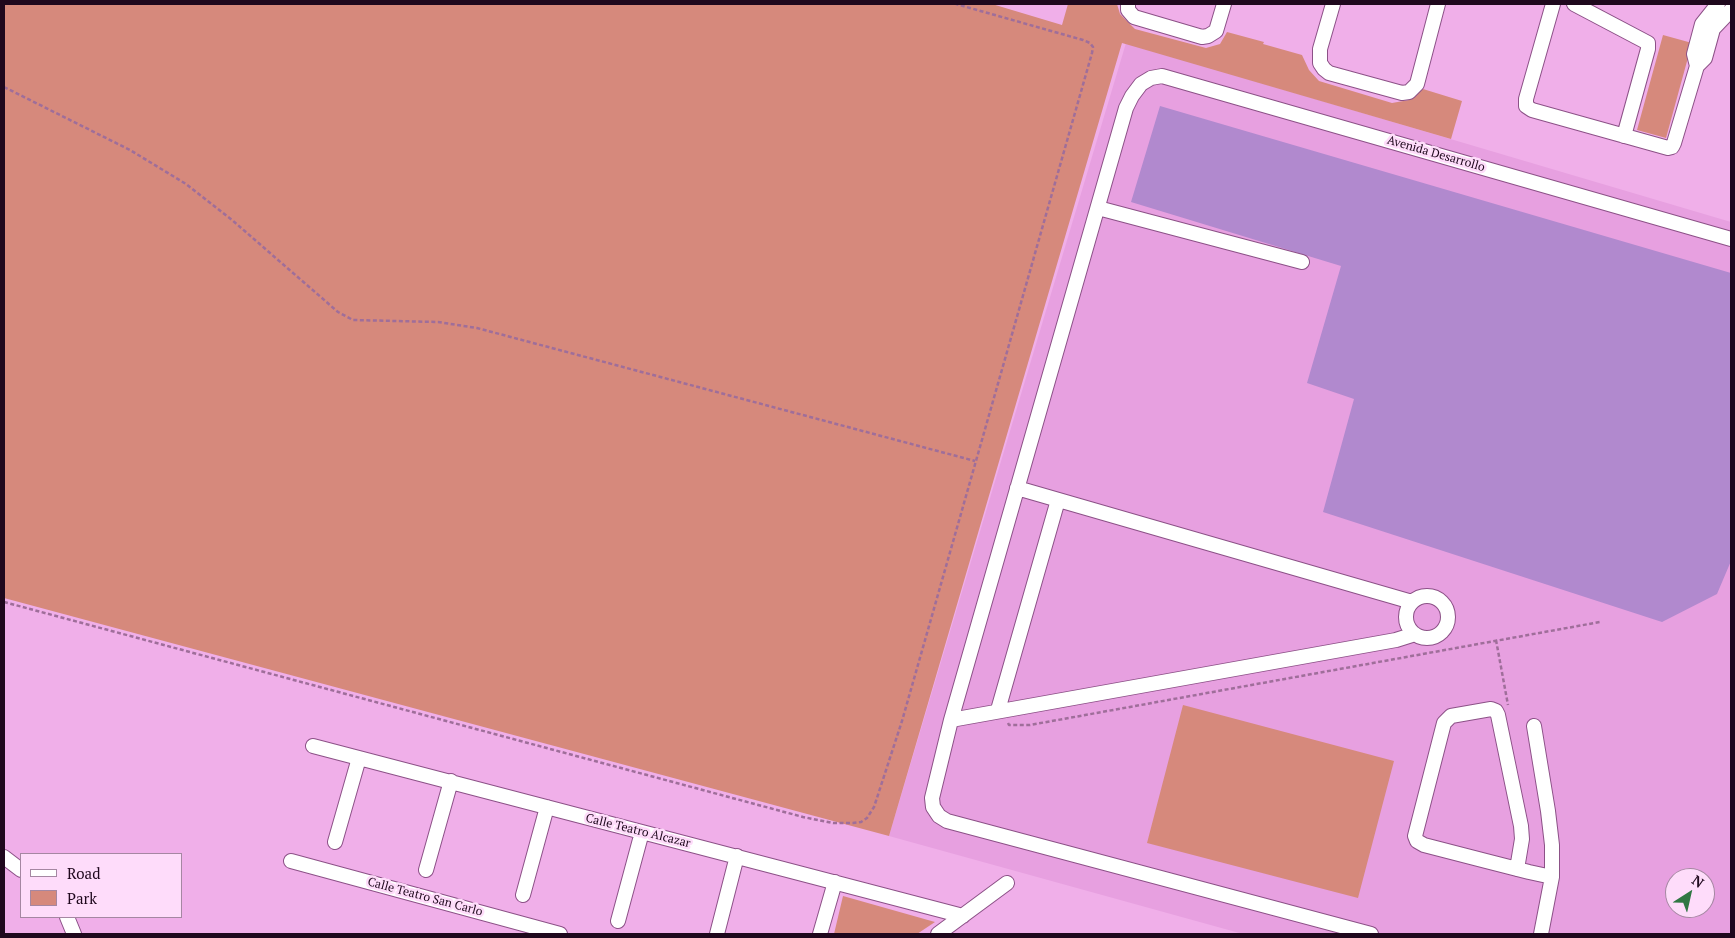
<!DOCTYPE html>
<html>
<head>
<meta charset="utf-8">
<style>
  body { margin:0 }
  #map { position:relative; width:1735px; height:938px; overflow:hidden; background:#f0afe9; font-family:"PT Serif",serif }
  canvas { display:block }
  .frame { position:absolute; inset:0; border:5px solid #1f081d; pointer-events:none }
  .legend { position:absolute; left:20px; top:853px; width:162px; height:65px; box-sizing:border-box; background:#fedcfa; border:1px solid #a587a2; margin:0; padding:6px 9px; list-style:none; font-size:15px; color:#1f081d }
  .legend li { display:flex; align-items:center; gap:10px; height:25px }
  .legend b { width:25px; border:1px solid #a587a2 }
  .north { position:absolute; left:1665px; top:868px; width:50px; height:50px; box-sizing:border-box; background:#fedcfa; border:1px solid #a587a2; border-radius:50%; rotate:35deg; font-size:14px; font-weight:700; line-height:20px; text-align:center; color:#1f081d }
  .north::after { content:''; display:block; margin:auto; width:18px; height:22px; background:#307743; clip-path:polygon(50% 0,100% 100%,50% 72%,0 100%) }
</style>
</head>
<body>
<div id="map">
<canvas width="1735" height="938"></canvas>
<div class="frame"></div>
<ul class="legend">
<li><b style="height:6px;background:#fff"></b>Road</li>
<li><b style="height:14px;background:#d6897c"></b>Park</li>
</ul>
<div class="north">N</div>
</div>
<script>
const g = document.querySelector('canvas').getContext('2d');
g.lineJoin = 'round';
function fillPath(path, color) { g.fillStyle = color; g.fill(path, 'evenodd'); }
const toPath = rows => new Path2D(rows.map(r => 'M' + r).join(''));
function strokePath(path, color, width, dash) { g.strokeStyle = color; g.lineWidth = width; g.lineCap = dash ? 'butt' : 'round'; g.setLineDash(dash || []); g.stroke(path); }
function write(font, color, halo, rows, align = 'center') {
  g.font = font + ' "PT Serif",serif'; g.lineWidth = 5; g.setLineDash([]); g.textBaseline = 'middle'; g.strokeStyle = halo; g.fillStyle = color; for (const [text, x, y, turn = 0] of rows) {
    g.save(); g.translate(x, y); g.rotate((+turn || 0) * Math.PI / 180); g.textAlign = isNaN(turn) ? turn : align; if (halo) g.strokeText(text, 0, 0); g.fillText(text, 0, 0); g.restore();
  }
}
const built = toPath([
  [1126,43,1731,222,1731,934,1243,934,889,836],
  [1675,878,1705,878,1705,908,1675,908]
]);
const green = toPath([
  [4,4,992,4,1062,25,1068,4,1117,4,1120,14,1135,29,1206,48,1220,44,1227,32,1264,42,1263,44,1302,55,1309,70,1319,81,1392,103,1409,100,1423,89,1462,101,1451,139,1122,43,889,836,4,598],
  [1663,35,1692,43,1666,138,1637,130],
  [1183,705,1394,761,1358,898,1147,843],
  [843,896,935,922,917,934,834,934]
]);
const building = toPath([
  [1160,106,1731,273,1731,561,1717,594,1662,622,1323,512,1354,399,1307,383,1341,266,1131,202]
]);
const path = toPath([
  [4,87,130,150,186,184,232,220,338,312,353,320,438,322,477,328,975,461],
  [4,602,803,817,833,823,853,823,861,822,867,818,874,807,902,721,1092,53,1093,47,1090,43,1083,40,956,4],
  [1496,640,1508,705],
  [1008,723,1009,725,1030,725,1600,622]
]);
const minor = toPath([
  [1128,4,1128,10,1134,17,1202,37,1208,36,1216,31,1224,4],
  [1333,4,1320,49,1320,63,1324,69,1329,73,1402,93,1409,92,1417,84,1438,4],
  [1553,4,1526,99,1526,106,1532,110,1668,148,1672,147,1674,143,1697,66,1705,58,1713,29,1731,10],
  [1574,4,1648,43,1648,49,1624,136],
  [1697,66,1694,54,1702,24,1718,4],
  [1098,208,1302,262],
  [1017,488,1412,602],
  '1406 617a21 21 0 1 1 42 0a21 21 0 1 1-42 0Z',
  [998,710,1058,500],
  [951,720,1396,640,1415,634],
  [1534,726,1548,811,1552,845,1552,877,1541,934],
  [313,746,963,916],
  [335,842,359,758],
  [4,857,21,870],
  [291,861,560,934],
  [1517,869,1522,839,1521,826,1498,715,1496,711,1491,709,1451,716,1444,723,1415,836,1417,841,1424,845,1486,861,1529,872,1552,877],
  [426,870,451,781],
  [523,895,547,807],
  [67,917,74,934],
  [618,921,642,832],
  [717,934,737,856],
  [820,934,835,882],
  [938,934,1007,883],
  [1371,934,947,821,939,816,933,807,932,798,951,720,1126,108,1132,96,1141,84,1151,78,1162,76,1731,239]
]);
const streetNames = [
  ["Avenida Desarrollo",1436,154,16],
  ["Calle Teatro Alcazar",638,831,14],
  ["Calle Teatro San Carlo",425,897,15]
];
fillPath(built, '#e7a0e0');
fillPath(green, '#d6897c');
fillPath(building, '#b189ce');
strokePath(minor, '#8c5187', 16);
strokePath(path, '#9f6e9a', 2.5, [4, 2.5]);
strokePath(minor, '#fff', 14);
write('12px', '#1f081d', '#fedcfa', streetNames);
</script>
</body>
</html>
